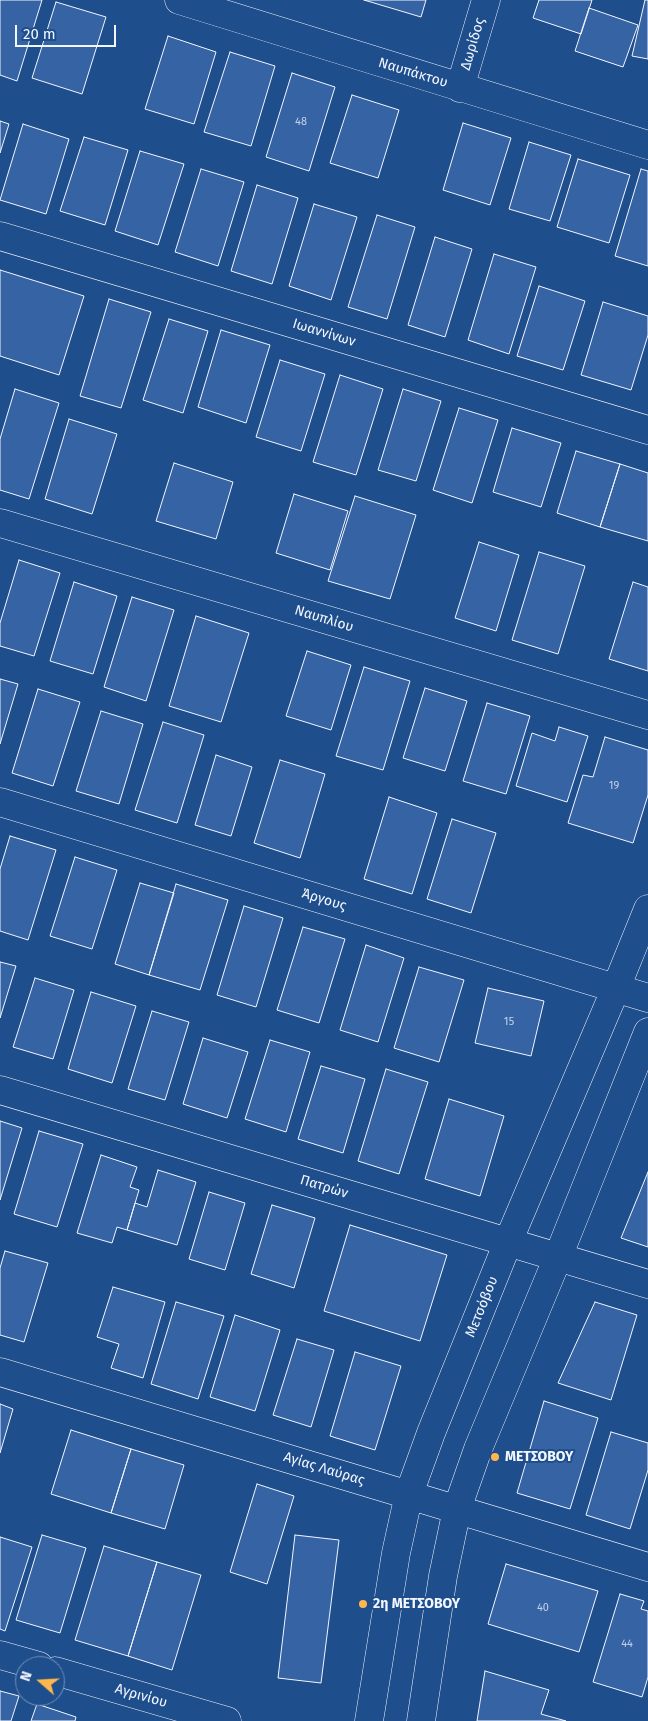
<!DOCTYPE html>
<html>
<head>
<meta charset="utf-8">
<style>
  body { margin:0 }
  #map { position:relative; width:648px; height:1721px; overflow:hidden; background:#1f4e8c; font-family:"Fira Sans",sans-serif }
  canvas { display:block }
  .north { position:absolute; left:15px; top:1656px; width:50px; height:50px; box-sizing:border-box; background:#1f4e8c; border:1px solid #7391ba; border-radius:50%; rotate:289deg; font-size:14px; font-weight:700; line-height:20px; text-align:center; color:#f2f6ff }
  .north::after { content:''; display:block; margin:auto; width:18px; height:22px; background:#ffb74d; clip-path:polygon(50% 0,100% 100%,50% 72%,0 100%) }
  .scale { position:absolute; left:15px; top:25px; width:101px; height:22px; box-sizing:border-box; border:2px solid #f2f6ff; border-top:0; padding-left:6px; font-size:15px; line-height:18px; white-space:nowrap; color:#f2f6ff; -webkit-text-stroke:4px #1f4e8c; paint-order:stroke }
</style>
</head>
<body>
<div id="map">
<canvas width="648" height="1721"></canvas>
<div class="north">N</div>
<div class="scale">20 m</div>
</div>
<script>
const g = document.querySelector('canvas').getContext('2d');
g.lineJoin = 'round';
function fillPath(path, color) { g.fillStyle = color; g.fill(path, 'evenodd'); }
const toPath = rows => new Path2D(rows.map(r => 'M' + r).join(''));
function strokePath(path, color, width, dash) { g.strokeStyle = color; g.lineWidth = width; g.lineCap = dash ? 'butt' : 'round'; g.setLineDash(dash || []); g.stroke(path); }
function write(font, color, halo, rows, align = 'center') {
  g.font = font + ' "Fira Sans",sans-serif'; g.lineWidth = 4; g.setLineDash([]); g.textBaseline = 'middle'; g.strokeStyle = halo; g.fillStyle = color; for (const [text, x, y, turn = 0] of rows) {
    g.save(); g.translate(x, y); g.rotate((+turn || 0) * Math.PI / 180); g.textAlign = isNaN(turn) ? turn : align; if (halo) g.strokeText(text, 0, 0); g.fillText(text, 0, 0); g.restore();
  }
}
const building = toPath([
  [0,0,42,0,17,81,0,75,0,0],
  [364,0,426,0,421,17,364,0],
  [539,0,592,0,581,34,533,18,539,0],
  [645,0,648,0,648,59,632,56,645,0],
  [56,2,106,17,82,94,32,78,56,2],
  [589,8,638,25,623,67,575,51,589,8],
  [168,36,216,52,194,124,145,109,168,36],
  [230,52,275,66,251,146,204,132,230,52],
  [292,73,335,87,309,171,266,157,292,73],
  [352,95,399,110,378,178,330,163,352,95],
  [0,121,9,124,0,153,0,121],
  [463,123,511,138,490,205,443,190,463,123],
  [23,124,69,139,46,214,0,200,23,124],
  [84,137,128,150,105,225,60,211,84,137],
  [529,142,571,155,550,221,509,209,529,142],
  [140,151,184,164,158,245,115,231,140,151],
  [578,159,630,175,609,243,557,227,578,159],
  [201,169,244,182,218,266,175,252,201,169],
  [641,169,648,171,648,266,615,256,641,169],
  [257,185,298,198,272,284,231,271,257,185],
  [314,204,357,217,331,300,289,286,314,204],
  [377,215,415,227,387,319,348,307,377,215],
  [435,237,472,249,445,337,408,325,435,237],
  [494,254,536,267,509,354,468,340,494,254],
  [0,270,84,296,59,375,0,356,0,270],
  [539,286,585,301,563,370,517,356,539,286],
  [109,299,151,312,121,408,80,396,109,299],
  [603,302,648,316,648,335,631,390,581,375,603,302],
  [169,319,208,331,183,413,143,400,169,319],
  [221,330,270,345,246,423,198,407,221,330],
  [280,360,325,374,301,451,256,437,280,360],
  [340,375,383,389,356,475,313,462,340,375],
  [15,389,59,403,29,499,0,490,0,439,15,389],
  [403,389,441,401,416,481,378,470,403,389],
  [459,408,498,420,472,503,433,490,459,408],
  [69,419,117,434,92,514,45,499,69,419],
  [512,428,561,443,541,507,493,492,512,428],
  [576,451,620,464,600,527,557,513,576,451],
  [174,463,233,482,216,539,156,521,174,463],
  [620,464,648,473,648,541,600,527,620,464],
  [294,494,348,511,330,570,276,553,294,494],
  [355,496,416,515,390,599,328,581,355,496],
  [479,542,519,555,496,631,455,618,479,542],
  [539,552,585,566,558,654,512,640,539,552],
  [19,560,60,573,34,656,0,646,0,623,19,560],
  [74,582,117,596,93,674,50,661,74,582],
  [633,582,648,587,648,671,609,659,633,582],
  [132,597,174,610,146,701,104,687,132,597],
  [196,616,249,633,221,722,169,706,196,616],
  [307,651,351,665,331,730,286,716,307,651],
  [364,667,410,681,383,770,336,756,364,667],
  [0,679,18,684,0,744,0,679],
  [425,688,467,701,445,771,403,758,425,688],
  [38,689,80,702,53,786,12,773,38,689],
  [487,703,530,716,506,794,463,781,487,703],
  [101,711,143,724,119,804,76,791,101,711],
  [163,722,204,735,177,823,135,810,163,722],
  [559,727,588,736,567,802,516,786,532,733,555,741,559,727],
  [605,737,648,750,648,795,633,843,568,823,583,775,593,777,605,737],
  [216,755,252,767,231,836,195,825,216,755],
  [280,760,325,774,300,858,254,843,280,760],
  [389,797,437,813,412,894,364,879,389,797],
  [452,819,496,833,471,913,427,899,452,819],
  [10,836,56,850,28,940,0,931,0,869,10,836],
  [75,857,117,870,92,949,50,936,75,857],
  [140,883,174,893,149,975,115,964,140,883],
  [176,884,228,900,200,990,149,975,176,884],
  [244,906,283,918,256,1007,217,995,244,906],
  [303,927,345,939,319,1023,277,1010,303,927],
  [366,945,404,958,378,1042,340,1030,366,945],
  [0,962,16,966,0,1018,0,962],
  [419,967,464,980,439,1062,394,1048,419,967],
  [35,978,74,990,53,1059,13,1047,35,978],
  [488,988,544,1001,531,1056,475,1043,488,988],
  [91,992,136,1006,112,1083,68,1069,91,992],
  [152,1011,189,1022,165,1100,128,1089,152,1011],
  [203,1038,248,1052,227,1118,183,1104,203,1038],
  [270,1040,310,1052,286,1132,245,1119,270,1040],
  [321,1066,365,1079,343,1153,298,1139,321,1066],
  [386,1069,428,1082,399,1174,358,1161,386,1069],
  [449,1099,504,1116,480,1196,425,1179,449,1099],
  [0,1121,22,1128,0,1200,0,1121],
  [39,1131,83,1144,57,1227,14,1214,39,1131],
  [101,1155,137,1167,130,1187,139,1190,127,1230,117,1227,112,1243,77,1233,101,1155],
  [158,1170,196,1182,177,1245,127,1230,135,1203,147,1207,158,1170],
  [648,1172,648,1247,621,1238,648,1172],
  [209,1192,245,1203,225,1270,189,1259,209,1192],
  [272,1205,315,1218,294,1288,251,1274,272,1205],
  [350,1225,447,1255,420,1341,324,1311,350,1225],
  [5,1251,48,1263,24,1342,0,1335,0,1268,5,1251],
  [113,1287,165,1302,143,1378,111,1368,119,1344,97,1337,113,1287],
  [176,1302,224,1316,198,1399,151,1384,176,1302],
  [595,1302,637,1315,611,1400,558,1383,595,1302],
  [235,1315,280,1330,255,1411,210,1397,235,1315],
  [297,1339,334,1350,311,1427,273,1415,297,1339],
  [355,1352,401,1366,375,1450,330,1436,355,1352],
  [544,1401,598,1418,570,1509,517,1493,544,1401],
  [0,1404,13,1409,0,1453,0,1404],
  [71,1430,131,1449,111,1513,51,1494,71,1430],
  [611,1432,648,1443,648,1470,630,1529,586,1515,611,1432],
  [131,1449,184,1465,165,1529,111,1513,131,1449],
  [257,1484,294,1496,267,1584,230,1572,257,1484],
  [42,1535,86,1548,60,1633,16,1620,42,1535],
  [295,1535,339,1540,321,1683,278,1678,295,1535],
  [0,1537,32,1547,5,1631,0,1629,0,1537],
  [104,1546,157,1562,128,1656,75,1640,104,1546],
  [157,1562,201,1575,172,1670,128,1656,157,1562],
  [506,1564,598,1591,579,1652,488,1624,506,1564],
  [620,1594,644,1601,641,1609,648,1611,648,1677,642,1697,593,1682,620,1594],
  [485,1671,549,1690,541,1714,566,1721,477,1721,485,1671],
  [0,1691,19,1696,11,1721,0,1721,0,1691],
  [37,1704,76,1717,75,1721,31,1721,37,1704]
]);
const minor = toPath([
  [179,0,648,145],
  [460,88,486,0],
  [0,236,648,430],
  [0,523,648,715],
  [0,802,648,998],
  [0,1090,648,1284],
  [0,1372,648,1567],
  [0,1655,39,1666],
  [55,1671,227,1721],
  [369,1721,396,1553,409,1494,431,1433,508,1242,616,988,648,909],
  [421,1721,443,1576,457,1509,478,1449,558,1257,648,1032]
]);
const markers = [
  [495,1457,5,"#ffb74d"],
  [363,1604,5,"#ffb74d"]
];
const numberNames = [
  ["48",301,122],
  ["19",614,786],
  ["15",509,1022],
  ["40",543,1608],
  ["44",627,1644]
];
const streetNames = [
  ["Δωρίδος",473,44,-74],
  ["Ναυπάκτου",413,73,17],
  ["Ιωαννίνων",324,333,17],
  ["Ναυπλίου",324,619,17],
  ["Άργους",324,900,17],
  ["Πατρών",324,1187,17],
  ["Μετσόβου",482,1307,-68],
  ["Αγίας Λαύρας",324,1469,17],
  ["Αγρινίου",141,1696,16]
];
const poiNames = [
  ["ΜΕΤΣΟΒΟΥ",505,1457],
  ["2η ΜΕΤΣΟΒΟΥ",373,1604]
];
fillPath(building, '#3563a3');
strokePath(building, '#f2f6ff', 1);
strokePath(minor, '#f2f6ff', 29);
strokePath(minor, '#1f4e8c', 28);
for (const [x, y, r, color] of markers) { const dot = new Path2D(); dot.arc(x, y, r, 0, 2 * Math.PI); g.fillStyle = color; g.fill(dot); strokePath(dot, '#1f4e8c', 2); }
write('11px', '#c3d1e8', null, numberNames);
write('14px', '#f2f6ff', '#1f4e8c', streetNames);
write('bold 14px', '#f2f6ff', '#1f4e8c', poiNames, 'left');
</script>
</body>
</html>
